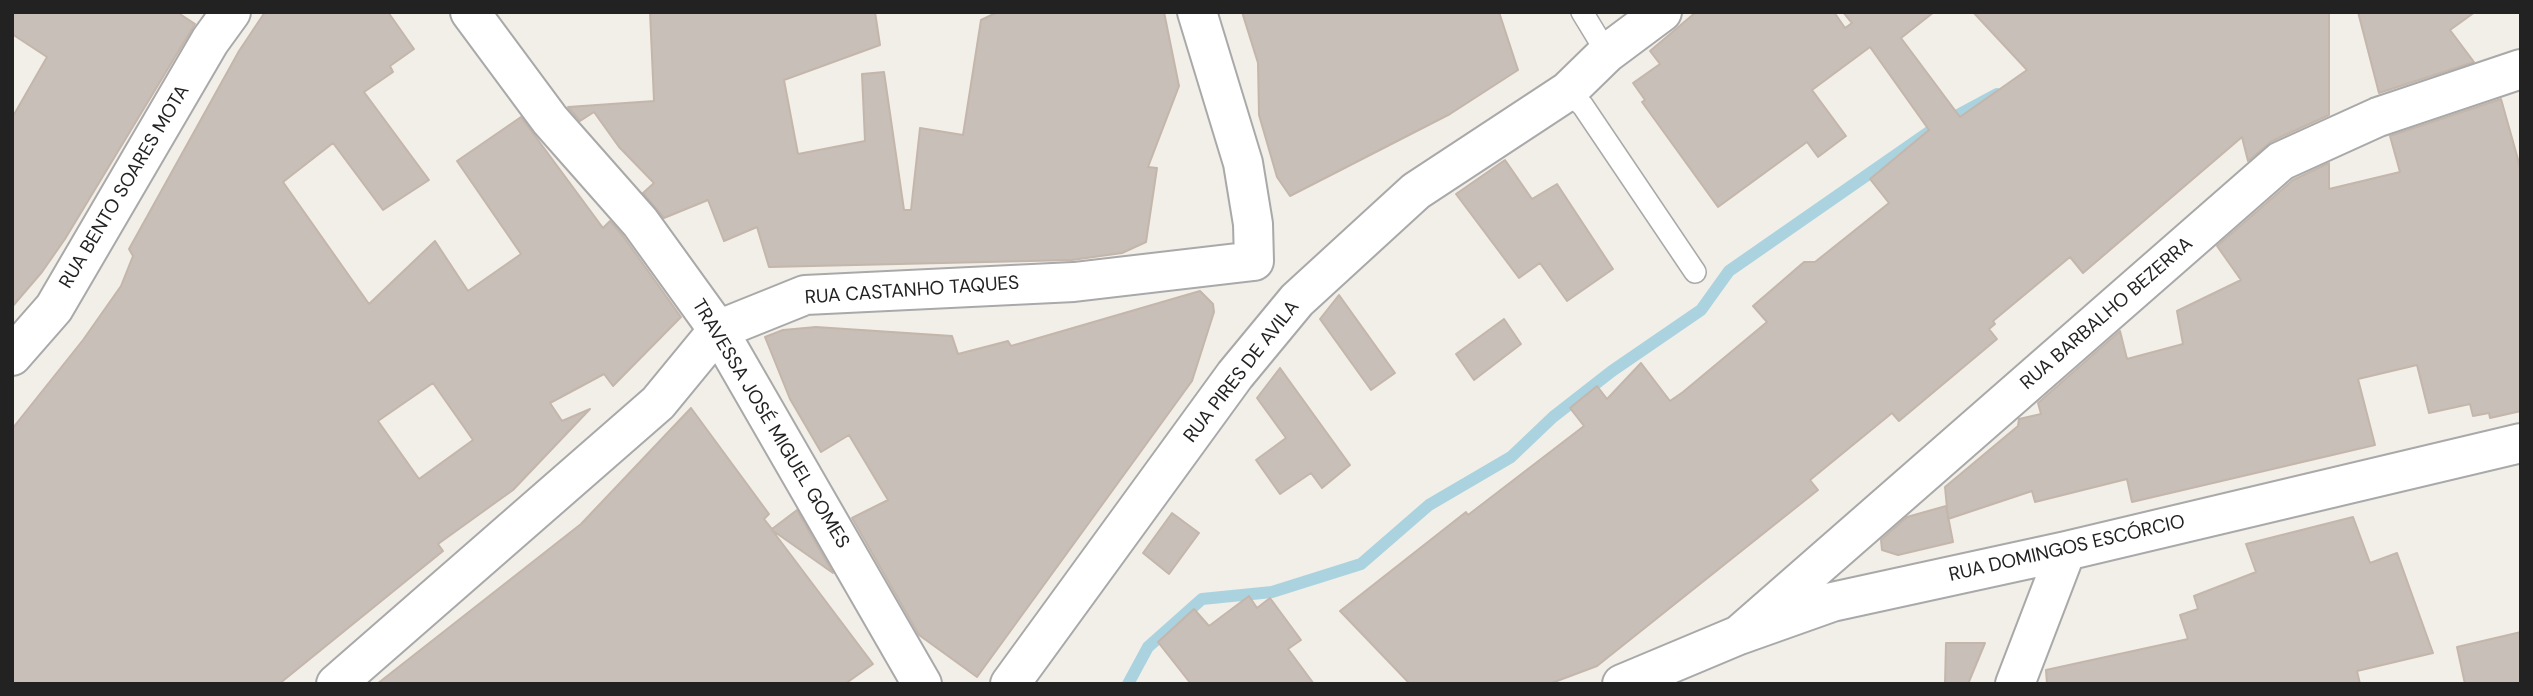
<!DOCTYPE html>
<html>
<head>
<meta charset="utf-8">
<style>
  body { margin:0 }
  #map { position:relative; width:2533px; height:696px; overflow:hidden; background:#f2efe9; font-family:"DM Sans",sans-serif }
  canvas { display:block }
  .frame { position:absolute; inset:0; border:14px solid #222; pointer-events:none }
</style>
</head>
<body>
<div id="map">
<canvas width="2533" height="696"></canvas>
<div class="frame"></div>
</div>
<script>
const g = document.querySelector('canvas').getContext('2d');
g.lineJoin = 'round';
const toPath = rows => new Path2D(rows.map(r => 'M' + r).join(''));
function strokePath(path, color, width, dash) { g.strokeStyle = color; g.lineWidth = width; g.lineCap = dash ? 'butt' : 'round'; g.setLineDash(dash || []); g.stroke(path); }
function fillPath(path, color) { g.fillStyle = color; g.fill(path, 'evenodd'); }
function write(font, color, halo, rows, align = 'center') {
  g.font = font + ' "DM Sans",sans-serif'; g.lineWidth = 5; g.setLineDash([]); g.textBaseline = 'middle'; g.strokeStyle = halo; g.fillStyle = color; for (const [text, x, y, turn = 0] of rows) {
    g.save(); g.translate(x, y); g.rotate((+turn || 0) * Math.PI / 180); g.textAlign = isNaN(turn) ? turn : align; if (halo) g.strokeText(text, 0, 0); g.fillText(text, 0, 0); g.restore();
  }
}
const stream = toPath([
  [1945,122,1997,94],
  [1128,684,1148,647,1202,599,1272,592,1361,564,1429,505,1511,457,1553,417,1612,371,1701,310,1729,271,1929,132]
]);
const building = toPath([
  [12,12,177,12,195,24,65,239,42,272,12,307,12,118,47,57,12,34,12,12],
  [265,12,388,12,414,49,390,66,393,72,364,92,429,180,383,210,333,143,283,182,369,304,435,241,468,291,521,254,457,161,521,117,603,228,610,221,623,236,681,317,613,386,604,374,550,403,562,421,590,409,513,490,438,544,443,551,279,684,12,684,12,429,83,340,121,286,133,256,129,249,239,51,265,12],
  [433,383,473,440,419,479,378,421,433,383],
  [650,12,875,12,880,45,784,80,798,154,865,141,862,74,884,72,904,210,911,210,920,128,963,135,981,20,998,12,1164,12,1179,86,1148,167,1157,168,1146,242,1122,253,1072,260,769,267,757,227,724,241,708,200,664,218,643,193,654,183,619,147,594,112,580,121,568,107,654,101,650,12],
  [1242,12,1499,12,1518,70,1450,114,1290,196,1277,177,1259,115,1258,63,1242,12],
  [1696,12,1834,12,1845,28,1852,23,1843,12,1934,12,1901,38,1960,117,2027,70,1973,12,2329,12,2329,115,2272,141,2248,161,2242,137,2083,273,2070,257,1993,321,1995,324,1989,329,1997,339,1899,421,1892,413,1810,480,1818,490,1597,666,1549,684,1410,684,1340,611,1466,512,1468,515,1584,426,1570,408,1597,386,1607,399,1641,363,1670,401,1683,392,1767,322,1753,306,1804,262,1815,262,1889,203,1870,179,1929,130,1870,47,1812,90,1846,136,1818,157,1807,142,1718,207,1642,102,1645,100,1633,83,1660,64,1650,51,1696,12],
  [2358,12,2475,12,2450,30,2474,62,2379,93,2358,12],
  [2501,99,2521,170,2521,411,2490,418,2489,413,2473,416,2470,404,2429,413,2417,365,2358,379,2375,445,2132,502,2127,479,2035,502,2032,491,1948,519,1945,487,2018,426,2019,419,2041,414,2038,403,2120,331,2127,359,2183,344,2177,311,2241,280,2217,246,2293,180,2329,163,2329,189,2400,172,2390,136,2501,99],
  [1505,160,1532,199,1557,184,1613,269,1567,301,1540,263,1519,278,1456,194,1505,160],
  [1200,291,1213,304,1214,312,1192,381,977,677,919,635,852,518,888,500,849,435,821,452,790,399,765,337,783,330,816,327,952,336,958,354,1008,341,1011,346,1200,291],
  [1339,295,1395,373,1371,390,1320,319,1339,295],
  [1504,319,1521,344,1474,380,1456,354,1504,319],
  [1280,368,1350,465,1322,488,1311,473,1280,494,1256,460,1286,438,1257,398,1280,368],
  [691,408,769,514,764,519,772,529,797,510,833,573,772,530,873,664,845,684,377,684,581,524,691,408],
  [1946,506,1953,542,1898,555,1882,550,1881,540,1907,517,1946,506],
  [1172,513,1199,533,1169,574,1143,553,1172,513],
  [2353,517,2370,563,2397,553,2433,653,2357,671,2360,684,2047,684,2046,670,2188,639,2180,615,2198,609,2194,596,2256,572,2246,544,2353,517],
  [1249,596,1257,608,1270,598,1301,640,1288,649,1314,684,1191,684,1158,642,1194,609,1209,626,1249,596],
  [2521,632,2521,684,2465,684,2457,647,2521,632],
  [1946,643,1985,643,1968,684,1945,684,1946,643]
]);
const service = toPath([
  [1582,12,1607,53],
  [1568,91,1583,106,1695,272]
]);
const minor = toPath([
  [470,12,550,120,640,222,718,330,922,684],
  [1197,12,1243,163,1253,224,1254,261],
  [12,356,54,308,210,41,231,12],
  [1739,635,2281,161,2378,117,2521,69],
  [336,684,658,403,718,330,805,295,1074,282,1254,261],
  [1010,684,1235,375,1297,300,1416,191,1568,91,1607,53,1662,12],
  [1622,684,1739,635,1832,602,2066,551,2521,443],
  [2015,684,2066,551]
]);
const streetNames = [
  ["RUA BENTO SOARES MOTA",125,187,-59],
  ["RUA CASTANHO TAQUES",912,291,-4],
  ["RUA BARBALHO BEZERRA",2107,314,-41],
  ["RUA PIRES DE AVILA",1242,372,-52],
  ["TRAVESSA JOSÉ MIGUEL GOMES",770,424,59],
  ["RUA DOMINGOS ESCÓRCIO",2067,549,-13]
];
strokePath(stream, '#aad3df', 12);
fillPath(building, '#c7bfb8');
strokePath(building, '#c4b6ab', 2);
strokePath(service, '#a9a9a9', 24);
strokePath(minor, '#a9a9a9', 42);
strokePath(service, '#fff', 21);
strokePath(minor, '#fff', 38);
write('19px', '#222', '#fff', streetNames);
</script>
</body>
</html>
